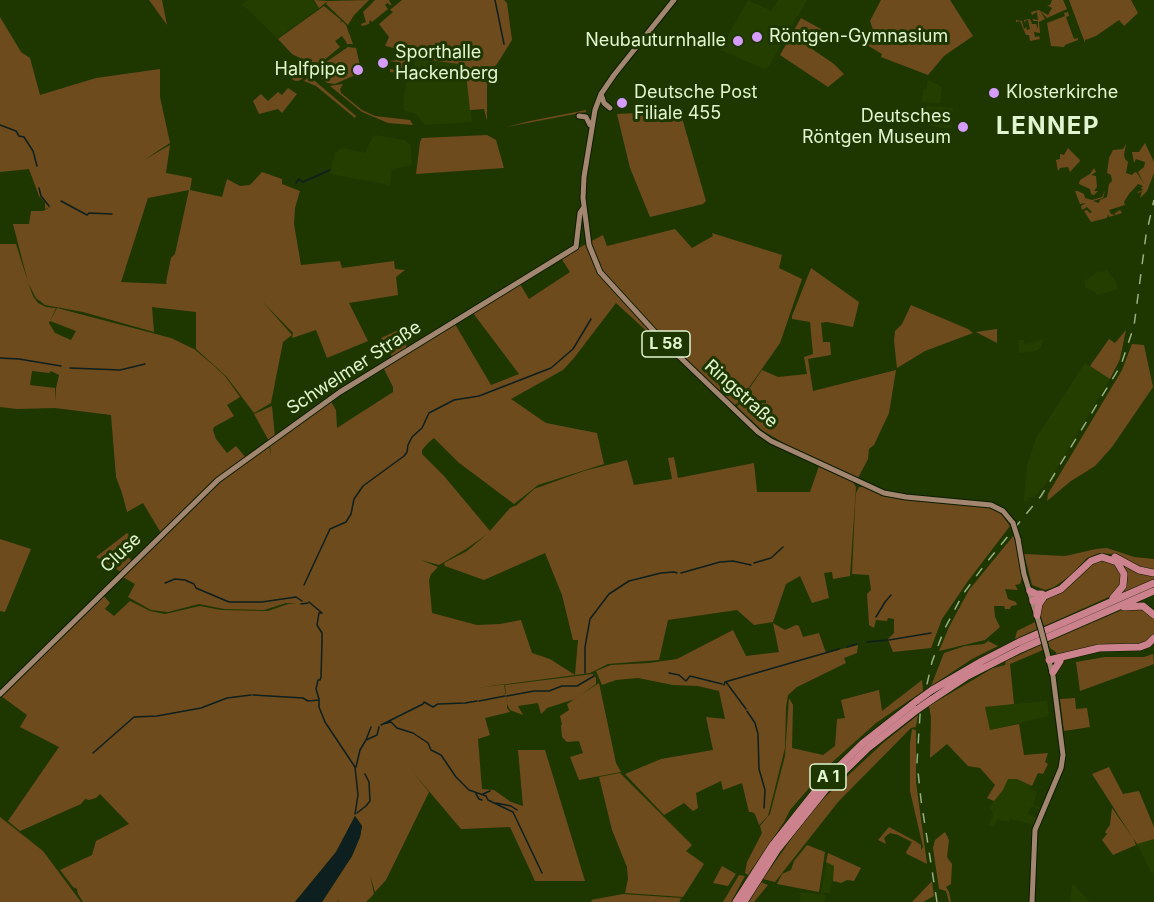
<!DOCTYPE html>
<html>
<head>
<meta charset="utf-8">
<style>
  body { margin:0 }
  canvas { display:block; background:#1e3600 }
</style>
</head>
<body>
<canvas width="1154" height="902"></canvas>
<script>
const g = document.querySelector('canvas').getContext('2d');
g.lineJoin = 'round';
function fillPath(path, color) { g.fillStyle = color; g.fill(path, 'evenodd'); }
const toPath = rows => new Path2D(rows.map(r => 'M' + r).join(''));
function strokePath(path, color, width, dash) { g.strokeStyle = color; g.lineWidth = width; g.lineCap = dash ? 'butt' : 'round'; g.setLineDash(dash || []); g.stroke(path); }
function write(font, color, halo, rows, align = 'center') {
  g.font = font + ' Inter,sans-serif'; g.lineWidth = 6; g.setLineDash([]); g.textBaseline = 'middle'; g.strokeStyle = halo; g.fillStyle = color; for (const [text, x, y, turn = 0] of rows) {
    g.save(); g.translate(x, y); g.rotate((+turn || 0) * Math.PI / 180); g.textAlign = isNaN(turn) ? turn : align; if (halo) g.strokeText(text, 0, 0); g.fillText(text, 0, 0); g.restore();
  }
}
const built = toPath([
  [249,0,312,0,319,8,277,38,242,4],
  [748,0,771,11,778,0,807,0,769,66,764,69,720,50],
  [427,52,430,60,465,65,472,122,425,125,416,114,404,110,403,98,407,80,411,77,417,53],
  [928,80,942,87,940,103,922,102,923,90,926,90],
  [926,106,953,108,951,129,931,126,921,121,919,111,926,112],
  [374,135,405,140,411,146,412,165,392,169,390,185,330,174,335,153,342,148,365,153],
  [1106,269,1116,282,1118,289,1097,295,1095,292,1086,288,1084,281,1100,271,1103,272],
  [1043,339,1041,347,1036,351,1019,353,1018,340,1024,340,1024,345],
  [1085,363,1110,379,1052,476,1034,498,1028,497,1028,501,1024,502,1027,465,1037,436],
  [1047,701,1049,716,990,730,985,707],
  [1008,779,1017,779,1031,785,1030,789,1037,792,1033,805,1040,807,1039,810,1031,806,1028,814,1036,818,1034,825,1010,819,1009,822,998,819,994,827,988,825,993,817,993,812,989,807,1003,790],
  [1154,839,1154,873,1152,874,1137,844],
  [828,853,861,868,854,881,833,877,830,893,821,893],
  [1072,885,1074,885,1090,902,1070,902],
  [801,892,826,895,824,902,800,902]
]);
const green = toPath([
  [149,0,162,0,167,25],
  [314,0,328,1,369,0,354,15,348,25,326,4,328,1,319,8],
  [375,0,389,0,392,6,387,3,385,5,388,9,372,22,370,20,369,24,362,26,361,24,366,22,363,12],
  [402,0,504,0,507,3,512,40,497,64,490,71,487,86,487,121,484,109,470,110,465,65,430,60,428,51,417,53,385,46,389,37,379,24,393,12,390,10],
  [881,0,950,0,973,36,944,56,928,75,881,57,882,54,867,45,873,30,870,21],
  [1052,0,1063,0,1067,9,1047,18,1040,11,1045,19,1039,22,1040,33,1034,32,1035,37,1039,36,1040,39,1030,41,1029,35,1026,35,1020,21,1016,22,1016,20,1022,21,1024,29,1026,27,1027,30,1030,29,1028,20,1025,21,1025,23,1024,21,1024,20,1030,19,1032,24,1036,24,1038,29,1038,21,1033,21,1033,19,1038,20,1037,12,1032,15,1031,12,1039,10,1048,15,1052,8,1047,5,1050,5],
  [1069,0,1131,0,1138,13,1124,26,1119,20,1096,36,1085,40,1085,43],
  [324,6,341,20,340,23,342,21,346,25,353,44,346,44,347,43,342,36,335,41,340,47,312,70,300,58,292,54,278,39],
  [1068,12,1069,16,1066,17,1067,20,1074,39,1078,38,1078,40,1065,45,1064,47,1051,46,1047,23,1065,16,1064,13],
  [0,17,21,52,30,58,40,95,96,78,160,69,160,97,170,143,144,160,170,145,166,173,192,178,190,190,222,197,227,179,240,186,250,185,262,172,282,179,282,184,300,191,295,208,294,224,301,265,340,261,342,268,394,261,395,269,405,270,396,277,398,295,349,303,368,341,327,358,316,330,292,338,293,333,262,301,292,335,283,342,271,403,254,413,226,376,196,349,196,312,152,307,154,332,83,312,45,305,36,298,28,283,33,296,38,303,46,307,56,308,49,323,55,333,71,340,76,331,50,321,57,308,171,338,194,349,213,365,225,376,240,397,227,405,234,416,214,427,213,430,216,439,227,453,236,446,246,458,208,486,161,533,143,503,127,512,122,493,116,477,111,415,55,408,17,409,0,407,0,244,16,244,28,282,13,224,29,224,31,211,43,211,52,206,45,209,45,202,39,196,29,169,0,172],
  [189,190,175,254,171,258,166,282,167,284,121,282,148,198],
  [32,371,49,373,51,371,59,375,56,388,55,402,55,388,30,385],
  [801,18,821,29,811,45,812,49,834,64,844,74,828,87,780,55],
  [348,47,356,48,362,74,355,75,335,84,327,83,313,71],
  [393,50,405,54,405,68,402,74,390,72,390,69,397,70,397,62,389,61,397,60,398,53],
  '290 74a7 7 0 1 1 14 0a7 7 0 1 1-14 0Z',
  [309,76,356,116,355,118,316,86,304,81],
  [343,84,340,89,341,93,362,110,375,116,410,120,413,125,388,123,362,112,330,86],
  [288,88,297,94,282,113,278,109,259,114,253,101,261,94,268,101,278,92,282,95],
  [586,110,586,112,506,127,530,121],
  [680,111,706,201,703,204,650,217,630,168,617,114],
  [487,135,496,140,504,168,416,174,420,142,422,138],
  [1145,143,1154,162,1154,173,1147,191,1140,198,1142,191,1138,193,1137,192,1143,190,1141,188,1143,186,1138,184,1129,194,1124,202,1125,205,1109,210,1111,214,1115,215,1115,213,1120,210,1122,213,1109,217,1108,214,1107,218,1091,222,1084,211,1087,210,1090,213,1092,212,1087,207,1082,210,1081,206,1086,203,1080,204,1075,191,1078,191,1084,194,1085,198,1092,200,1102,197,1105,190,1103,198,1093,201,1099,203,1100,200,1107,197,1109,184,1112,181,1111,175,1107,173,1109,158,1113,150,1123,149,1126,144,1124,155,1125,159,1128,162,1126,173,1132,175,1135,172,1137,173,1144,184,1138,172,1144,167,1145,162,1136,159,1134,163,1132,152,1139,152],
  [1068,148,1080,160,1080,161,1070,172,1068,167,1060,168,1058,171,1056,160,1060,159,1060,154,1064,155],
  [1094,168,1096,172,1091,175,1096,176,1097,187,1094,191,1098,191,1094,195,1091,194,1090,189,1079,184,1080,180,1090,174],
  [675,229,692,248,713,236,712,233,782,255,779,268,802,279,780,343,738,403,733,406,659,335,601,271,590,242,603,235,607,246],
  [588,243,604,280,654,336,653,337,616,303,574,358,563,370,511,399,546,423,597,433,604,464,538,485,514,504,458,462,434,438,428,443,422,450,422,454,444,476,490,531,489,532,510,508,517,505,534,489,584,471,627,460,634,485,672,479,668,458,674,457,678,478,754,463,757,492,810,492,819,466,853,482,856,487,850,576,833,579,832,572,824,573,829,598,812,603,800,576,786,584,773,622,754,625,737,610,668,620,659,660,608,664,590,673,477,688,504,684,507,702,505,685,593,674,596,678,596,684,575,699,547,708,541,714,538,703,518,706,523,715,510,710,507,704,507,708,510,712,485,718,490,735,478,739,482,789,494,790,511,802,523,806,518,750,545,750,585,881,535,881,510,827,461,829,412,771,429,792,386,880,375,892,370,875,374,894,366,902,338,902,339,899,337,902,322,902,352,856,360,837,362,826,355,816,336,852,295,902,83,902,78,894,77,889,73,887,60,870,92,855,96,841,129,824,100,794,96,798,89,800,85,799,81,804,20,831,8,821,59,747,20,727,27,715,1,696,102,594,110,603,105,609,114,616,130,601,150,611,165,614,200,606,221,610,268,611,288,604,297,604,286,603,264,610,224,609,199,604,168,612,151,610,128,597,135,584,121,576,200,497,269,444,271,458,270,444,330,400,336,410,337,428,393,392,393,387,383,367,455,324,491,385,519,374,473,313,520,284,529,299,570,272,561,258],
  [486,535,467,551,444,563,445,566,484,580,545,553,562,595,573,640,578,640,575,675,550,659,532,653,521,620,500,624,477,625,432,613,429,580,431,574,438,567,421,560,439,565,466,549],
  [811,268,859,302,853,327,827,322,821,323,823,342,830,342,831,355,808,359,813,391,896,370,889,413,874,445,869,449,868,459,858,478,789,446,763,431,737,407,739,404,766,403,766,400,740,402,762,370,778,377,807,374,804,357,813,354,810,322,792,319,792,316],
  [911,305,968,329,973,333,925,351,897,368,894,341,895,331,902,324],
  [403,328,407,350,393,358,381,338],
  [997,329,997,343,976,332],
  [1126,330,1120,359,1110,379,1090,366,1109,339,1115,343],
  [1132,344,1144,345,1153,387,1112,447,1095,466,1071,481,1047,501,1048,494,1122,370],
  [272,406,275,437,269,441,254,414],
  [859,487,864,487,892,497,992,508,1000,512,1010,526,968,581,942,619,931,648,893,652,888,639,894,633,894,619,888,618,887,621,876,620,874,628,869,625,867,594,871,590,869,575,852,574,855,506,856,493],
  [127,533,131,538,121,549,132,561,121,572,96,557],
  [1014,535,1022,578,1020,584,1015,585,1018,590,1005,589,1008,599,1016,602,1017,605,1011,606,1010,609,1005,609,1004,606,994,606,995,617,1000,627,985,640,939,651,949,627,969,590],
  [0,539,31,549,5,612,0,611],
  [1107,548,1134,557,1154,559,1154,572,1145,570,1111,554,1099,553,1087,558,1070,576,1054,587,1045,590,1032,585,1024,554,1065,556,1096,549],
  [1100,555,1154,575,1154,580,1119,594,1124,569],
  [1099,560,1111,561,1121,570,1122,583,1111,596,1044,626,1041,618,1040,603,1089,564],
  [1129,607,1143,608,1154,617,1154,636,1147,642,1057,656,1056,652,1050,648,1048,642],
  [1035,622,1037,629,1015,639,1017,631],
  [773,623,785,630,796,625,799,626,803,637,819,633,826,653,858,645,857,653,844,658,846,663,797,687,788,695,786,707,785,748,768,816,759,825,755,814,752,812,749,812,742,783,723,790,721,781,696,793,698,808,693,811,684,803,664,815,625,774,661,759,713,750,706,717,725,719,719,691,698,686,673,685,638,678,616,680,602,685,596,671,611,665,649,663,677,659,733,630,746,656,779,652],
  [988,641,998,646,972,659,931,686,944,653,965,646,984,644],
  [1041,645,1043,650,1010,664,1014,704,985,707,990,730,1019,724,1024,755,1048,753,1045,762,1048,764,1043,774,1038,773,1032,786,1017,779,1008,779,1003,790,994,801,987,798,995,785,980,768,968,766,947,744,930,758,931,718,929,706,993,668,1005,665,1006,661],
  [1153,654,1154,664,1080,691,1076,662,1105,657,1144,657],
  [922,680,923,691,876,723,829,765,790,810,784,822,748,875,745,873,747,862,762,833,760,826,770,814,785,756,789,698,793,705,792,748,823,755,835,746,837,719,845,718,841,700,879,690,882,711],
  [599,683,616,763,621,772,579,780,570,757,583,753,579,741,567,742,562,737,561,725,562,724,560,716,569,710,567,704],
  [1075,698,1076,709,1087,708,1090,727,1064,731,1060,699],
  [918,715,916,727,911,728,838,802,775,882,763,879,801,825,824,798,883,743],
  [912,729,916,730,916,782,927,864,907,854,906,852,912,842,898,835,890,833,886,836,884,838,886,844,878,840,889,827,915,841,921,845,921,850,923,847,910,791,910,743],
  [1109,767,1123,794,1139,791,1154,827,1154,839,1137,844,1133,838,1136,845,1113,855,1102,840,1107,834,1105,832,1110,825,1112,808,1133,838,1092,774],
  [620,773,692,845,686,851,704,864,683,897,625,893,628,879,627,867,612,830,599,777],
  [0,817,43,851,81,902,0,902],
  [945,832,949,840,947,857,952,864,951,884,946,887,949,892,951,902,949,902,946,891,939,889,933,848,935,840],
  [807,845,825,852,819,892,777,884,782,874,791,870,794,861],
  [828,853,861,868,854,881,847,880,841,883,833,881,834,866,826,862],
  [722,866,736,874,728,886,713,883],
  [739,875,745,876,731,902,723,902],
  [932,881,934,896,923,902,912,902],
  [761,882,768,885,754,902,749,902],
  [623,894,681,898,681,899,679,902,592,902,591,900]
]);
const water = toPath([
  [355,816,362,826,360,837,352,856,322,902,295,902,336,852]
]);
const stream = toPath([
  [495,0,504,44],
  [0,125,16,131,19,136,24,137,33,151,37,166],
  [296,183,299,179,303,182,330,170],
  [39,188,41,196,49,206],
  [61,201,87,215,89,213,112,214],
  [0,358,19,359,61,366],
  [70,368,120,370,145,364],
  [754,563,771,558,783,547],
  [681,573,720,562,733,561,751,565],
  [165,583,175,579,185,580,194,584,196,588,229,602,262,602,296,597,302,601],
  [304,585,330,529,346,522,351,514,354,499,363,486,404,456,407,452,408,445,412,437,422,428,429,413,454,400,479,396,551,368,573,349,591,319],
  [309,602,322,613,319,613,317,625,322,633,322,643,321,677,320,680,318,680,316,689,319,699,319,707,325,722,355,767,358,795,355,814],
  [301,604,308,603],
  [876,617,885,602,891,595],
  [889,640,931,633],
  [867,642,887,640],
  [847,647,857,644],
  [585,673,585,647,590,619,609,594,629,581,661,573,674,572,677,573],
  [669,673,679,675,686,681,690,676,722,684],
  [726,682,746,709],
  [724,685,725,682,839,649],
  [253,695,303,698,308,701,319,700],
  [507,696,534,691,549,691,562,686,577,686,594,676],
  [479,701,505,696],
  [747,711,755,723,758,734,759,769,765,790,764,808],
  [383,724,391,722,397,728,413,733,428,743,431,750,441,755,456,777,469,790,486,796,488,800,513,812,542,873],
  [381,725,423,704,424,702,433,707,438,704,465,703,477,701],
  [366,740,371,727],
  [93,753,134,717,157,716,201,708,227,698,251,695],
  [356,767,360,750,366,740,377,735,379,727],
  [476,794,479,799,482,800],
  [483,794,490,791],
  [496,803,511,806,517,810],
  [357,813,366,806,370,801,369,782,365,774]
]);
const major = toPath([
  [674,0,614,75,601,94,595,110,584,177,583,198,589,245,600,272,663,341,758,432,771,441,884,493,906,497,991,505,1003,511,1013,523],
  [601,94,604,103,610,108],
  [579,116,586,117,590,125],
  [1018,539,1024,574,1040,626],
  [0,694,218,480,340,392,576,247,580,213,584,207],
  [1032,902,1035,830,1061,768,1063,755,1053,676,1045,645]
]);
const highway = toPath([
  [1115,557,1139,570,1154,573],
  [1030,591,1036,594,1042,594],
  [1033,601,1061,589,1091,561,1102,557,1117,562,1124,574,1123,586,1113,598],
  [1124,607,1143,606,1154,615],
  [1037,615,1039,604,1043,598],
  [1049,660,1099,648,1140,647,1148,644,1154,638],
  [1053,672,1060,661],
  [932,690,982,661,1019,642,1154,583],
  [931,700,966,677,1021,649,1154,591],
  [736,902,772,846,822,783,863,743,918,700],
  [744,902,777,850,826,789,868,748,918,709]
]);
const rail = toPath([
  [937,902,921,800,917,762,920,715,932,662,944,630,963,594,986,563,1041,496,1121,365,1134,326,1146,235,1154,200]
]);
const majorBridge = toPath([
  [1013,523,1018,539],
  [1040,626,1045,645]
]);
const highwayBridge = toPath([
  [918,700,932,690],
  [918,709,931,700]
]);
const markers = [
  [757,37,6,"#d59cfb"],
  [738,41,6,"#d59cfb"],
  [383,63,6,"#d59cfb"],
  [358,70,6,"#d59cfb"],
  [994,93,6,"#d59cfb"],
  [622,103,6,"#d59cfb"],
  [963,127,6,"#d59cfb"]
];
const shields = [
  [666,344,48],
  [828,777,36]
];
const shieldNames = [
  ["L 58",666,344],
  ["A 1",828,777]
];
const poiNames = [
  ["Röntgen-Gymnasium",769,37],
  ["Neubauturnhalle",726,41,"right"],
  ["Sporthalle",395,53],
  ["Hackenberg",395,74],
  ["Halfpipe",346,70,"right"],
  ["Deutsche Post",634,93],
  ["Filiale 455",634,114],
  ["Klosterkirche",1006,93],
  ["Deutsches",951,117,"right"],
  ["Röntgen Museum",951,138,"right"]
];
const streetNames = [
  ["Schwelmer Straße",354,368,-33],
  ["Ringstraße",741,394,42],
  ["Cluse",121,553,-44]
];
const districtNames = [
  ["LENNEP",1048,127]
];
fillPath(built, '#243e00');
fillPath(green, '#6e4b1c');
fillPath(water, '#0d1f1e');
strokePath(stream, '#0d1f1e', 1.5);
strokePath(major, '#0b1b00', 7);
strokePath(highway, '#0b1b00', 8);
strokePath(major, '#a38670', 5);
strokePath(highway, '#cb828c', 7);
strokePath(rail, '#99ae84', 1.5, [10, 10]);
strokePath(majorBridge, '#0b1b00', 7, []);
strokePath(highwayBridge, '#0b1b00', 8, []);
strokePath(majorBridge, '#a38670', 5);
strokePath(highwayBridge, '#cb828c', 7);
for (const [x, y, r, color] of markers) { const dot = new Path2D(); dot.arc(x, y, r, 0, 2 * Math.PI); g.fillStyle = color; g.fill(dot); strokePath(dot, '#1e3600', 2); }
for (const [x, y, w] of shields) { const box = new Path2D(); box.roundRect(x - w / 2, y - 13, w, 26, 4.5); g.fillStyle = '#1e3600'; g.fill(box); strokePath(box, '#e1f5d1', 1.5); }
write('bold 16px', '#e1f5d1', null, shieldNames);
write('18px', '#e1f5d1', '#1e3600', poiNames, 'left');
write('18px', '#e1f5d1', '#1e3600', streetNames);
g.letterSpacing = '1.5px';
write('bold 24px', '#e1f5d1', '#1e3600', districtNames);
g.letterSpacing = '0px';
</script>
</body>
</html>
